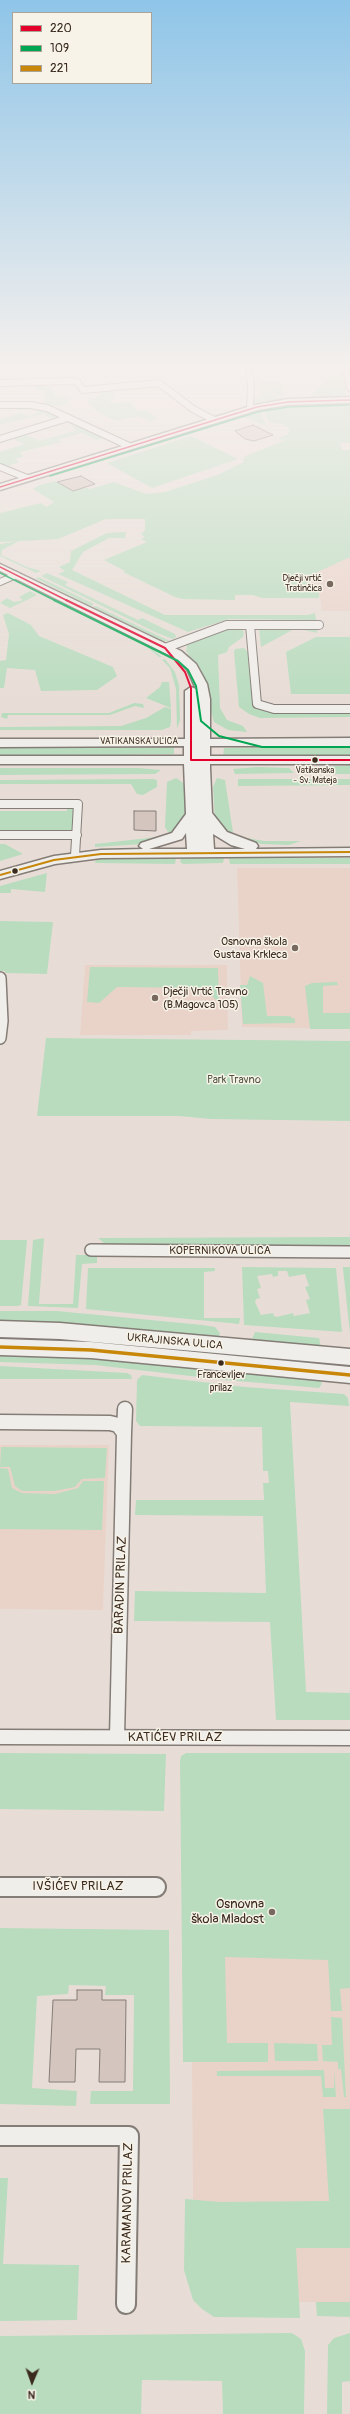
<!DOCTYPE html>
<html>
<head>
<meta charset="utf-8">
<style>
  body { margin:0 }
  #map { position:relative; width:350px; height:2414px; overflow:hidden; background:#e8ddd6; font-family:Pangolin,sans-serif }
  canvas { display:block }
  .legend { position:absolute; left:12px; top:12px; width:140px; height:72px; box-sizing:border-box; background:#f7f3e8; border:1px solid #aca397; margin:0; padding:5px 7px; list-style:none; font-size:12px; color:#3b2a1e }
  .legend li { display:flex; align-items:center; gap:8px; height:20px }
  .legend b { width:20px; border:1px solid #aca397 }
  .north { position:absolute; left:12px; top:2362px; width:40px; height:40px; -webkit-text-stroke:3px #f7f3e8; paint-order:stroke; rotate:182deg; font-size:11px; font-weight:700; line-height:16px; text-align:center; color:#3b2a1e }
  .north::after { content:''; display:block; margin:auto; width:14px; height:18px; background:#3b2a1e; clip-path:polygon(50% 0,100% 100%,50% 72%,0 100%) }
</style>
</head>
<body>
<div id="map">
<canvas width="350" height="2414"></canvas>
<ul class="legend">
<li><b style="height:5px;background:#e4002b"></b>220</li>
<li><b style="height:5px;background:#00a651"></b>109</li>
<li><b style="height:5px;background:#c88708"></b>221</li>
</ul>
<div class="north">N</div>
</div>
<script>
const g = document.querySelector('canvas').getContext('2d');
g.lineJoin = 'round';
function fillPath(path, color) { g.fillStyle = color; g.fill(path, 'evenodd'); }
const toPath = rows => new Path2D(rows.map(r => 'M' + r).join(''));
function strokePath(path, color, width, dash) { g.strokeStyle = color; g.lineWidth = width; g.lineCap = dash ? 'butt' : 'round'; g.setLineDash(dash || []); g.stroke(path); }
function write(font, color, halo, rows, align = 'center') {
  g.font = font + ' Pangolin,sans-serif'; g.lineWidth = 3; g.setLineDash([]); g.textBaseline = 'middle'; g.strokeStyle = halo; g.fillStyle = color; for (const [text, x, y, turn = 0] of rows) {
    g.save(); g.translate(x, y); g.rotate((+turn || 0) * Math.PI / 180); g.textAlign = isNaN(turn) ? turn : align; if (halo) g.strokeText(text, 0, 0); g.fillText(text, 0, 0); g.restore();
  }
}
const built = toPath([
  [347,557,350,557,350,611,322,611,319,592,311,592,309,576],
  [237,868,350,868,350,1029,242,1027],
  [85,965,227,965,228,1030,191,1031,191,1035,80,1035],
  [0,1445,109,1445,103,1610,0,1609],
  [350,1763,350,2302,299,2302,193,2203,192,2062,196,2062,193,1764]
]);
const green = toPath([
  [252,367,280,367,278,372,255,375],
  [327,367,342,367,346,395,288,398,310,397,329,375],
  [264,380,281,382,285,398,261,388,259,381],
  [35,383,50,383,55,396,60,395,73,399,66,401,68,404,52,407,44,404,43,391,36,390],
  [111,389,115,398,110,398,111,403,129,402,139,411,146,410,158,418,150,422,139,416,116,421,97,411,88,403,91,398,95,398,101,393,101,390],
  [261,389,284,399,254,403,255,398,260,398],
  [310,405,347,405,350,407,350,443,340,443,342,450,350,450,350,557,309,576,311,592,319,592,319,598,262,598,253,595,235,595,235,600,183,599,175,597,123,572,125,571,104,560,147,542,141,539,145,537,141,534,145,530,145,519,106,519,58,539,0,542,0,513,41,503,46,507,54,502,33,489,37,486,55,481,73,491,85,487,90,489,114,482,146,494,165,492,217,475,244,462,242,460,246,458,243,457,284,441,279,438,288,434,289,428,281,424,268,422,265,410],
  [10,407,37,408,57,416,57,418,54,420,44,414,0,425,0,419,21,413,28,416,39,412,31,408,21,411],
  [261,412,266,426,242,417],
  [71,421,104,438,97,440,82,433,57,440,61,442,20,452,23,457,15,459,19,462,8,466,0,464,0,452,24,444,11,438,24,434,40,441,77,430,66,422],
  [191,436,238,459,152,488,107,463],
  [126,532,125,538,109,538,83,552,72,570,165,615,308,615,315,613,316,620,229,619,188,632,58,574,65,571,59,567,70,562,71,551,107,533],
  [19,541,2,550,1,555,27,567,41,571,36,573,0,556,0,544],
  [47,573,68,582,65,585,138,620,142,618,175,634,176,637,173,639,157,633,41,576],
  [39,577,94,604,91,606,35,578],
  [30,591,37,595,10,608,0,603,7,598,14,602,20,601,23,600,19,597],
  [96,606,157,635,170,641,163,641,93,607],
  [8,613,31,625,39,636,113,667,117,676,97,690,41,691,35,670,7,668,4,688,0,688,0,661,6,660,9,634,3,615],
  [89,618,98,619,143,642,162,657,159,657,147,647],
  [312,627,317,630,317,633,296,628,261,647,259,628],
  [222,628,241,628,244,632,243,637,229,647,227,652,218,655,220,708,227,720,243,726,247,732,228,730,214,722,207,698,182,656,189,654,186,652,187,645],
  [316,637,350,637,350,694,291,694,286,652],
  [244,648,248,652,252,701,260,710,268,712,350,712,350,717,260,718,249,714,239,707,234,652,235,649],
  [165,659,175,672,179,685,180,720,177,729,176,689,170,668,162,660],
  [162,682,169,682,171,708,146,698,160,687],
  [134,703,143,704,144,708,135,706,110,715,8,715,7,719,1,717,2,713,109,713],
  [165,707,171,709,171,722,170,727,162,730,0,730,0,727,121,726,146,718],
  [0,746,174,746,174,754,0,757],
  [350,746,350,756,223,757,224,748],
  [350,765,350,774,323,774,322,767],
  [257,767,289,768,294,773,235,774,233,769],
  [0,768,139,768,161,770,155,774,0,775],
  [176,778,185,784,186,817,174,834,168,832,165,827,167,782],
  [217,778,225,780,233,832,228,834,215,820,213,787],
  [153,779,157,780,157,787,143,795,137,794,131,784,0,784,0,780],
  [238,779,350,779,350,785,238,786],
  [67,807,74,808,72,830,69,831,0,832,0,811,67,811],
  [166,836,144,844,95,847,95,844],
  [236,836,264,841,301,841,289,845,261,844],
  [0,844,5,844,23,854,0,861],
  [176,858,175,864,95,863,96,859],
  [181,858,224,858,223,863,183,864,180,862],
  [229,858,350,858,350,864,230,864],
  [47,873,45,892,11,889,11,893,0,893,0,886],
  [0,921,53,922,47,974,5,973,5,971,0,971],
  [90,967,218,968,219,1003,204,988,117,987,99,1003,87,1002],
  [250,976,263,983,267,1016,289,1016,295,1019,295,1023,243,1024,240,985,247,985],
  [337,982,338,985,323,986,323,1013,350,1013,350,1029,310,1029,305,986,312,983],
  [46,1038,350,1041,350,1121,211,1119,179,1116,37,1116],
  [350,1237,350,1245,112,1246,105,1244,98,1238],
  [44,1238,39,1304,73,1304,76,1255,97,1255,97,1263,82,1264,78,1308,28,1306,33,1240],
  [0,1240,27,1240,21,1305,17,1306,0,1306],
  [242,1267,336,1268,342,1332,244,1325],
  [278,1271,287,1271,289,1277,305,1274,309,1286,305,1287,310,1299,306,1300,310,1313,294,1316,293,1313,277,1317,274,1316,273,1313,261,1315,255,1302,256,1299,260,1298,257,1289,261,1288,257,1276,272,1274,273,1277,278,1276],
  [343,1267,350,1267,350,1333,343,1269],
  [88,1268,215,1268,215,1271,204,1272,204,1318,240,1318,239,1324,86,1309],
  [0,1311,57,1311,203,1325,215,1327,220,1333,219,1336,208,1337,0,1324],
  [255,1332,319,1338,321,1347,318,1349,252,1339],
  [0,1354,70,1356,320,1380,322,1384,319,1388,225,1380,95,1365,0,1362],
  [0,1366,127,1373,131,1375,132,1379,0,1379],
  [142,1375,245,1387,344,1394,348,1398,349,1406,290,1402,306,1692,350,1693,350,1720,276,1720,270,1622,134,1621,135,1591,266,1593,263,1516,135,1515,136,1500,264,1500,263,1483,269,1483,268,1471,263,1471,262,1427,140,1426,136,1421,137,1380],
  [1,1447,107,1448,105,1478,82,1479,75,1487,55,1491,22,1491,15,1486,10,1467,0,1467],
  [0,1468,8,1469,12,1488,22,1493,55,1494,78,1488,83,1481,104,1481,102,1530,0,1529],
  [0,1753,166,1754,164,1811,0,1809],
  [186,1753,350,1753,350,1988,340,1989,342,2011,331,2011,328,1960,225,1957,227,2043,268,2043,268,2062,183,2062,180,1761,181,1756],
  [0,1928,169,1930,170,2104,90,2104,91,2091,133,2091,134,1995,105,1995,106,1986,69,1985,68,1994,37,1996,32,2088,77,2091,76,2106,0,2104],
  [331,2017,342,2018,346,2097,344,2097,341,2069,338,2069,338,2062,323,2061,322,2045,332,2045],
  [274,2043,317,2044,318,2061,275,2061],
  [324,2070,325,2088,334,2088,334,2070,336,2097,323,2097,321,2076,217,2076,217,2071],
  [323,2109,350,2109,350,2248,296,2248,300,2318,214,2317,202,2309,193,2300,184,2270,185,2199,220,2202,329,2201],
  [0,2178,8,2178,3,2264,79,2265,77,2320,0,2321],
  [316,2302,350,2302,350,2317,317,2316],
  [292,2333,301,2339,305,2351,304,2414,223,2414,222,2381,142,2380,141,2414,0,2414,0,2336],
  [350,2333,350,2381,342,2382,342,2414,327,2414,328,2345,334,2338]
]);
const building = toPath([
  [253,425,273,435,254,441,245,439,235,431,253,425],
  [81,476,95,484,73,491,57,482,81,476],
  [134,811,156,811,156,831,134,830,134,811],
  [77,1990,102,1990,102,2000,126,2000,125,2082,99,2082,100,2049,76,2049,75,2082,49,2082,53,2000,77,2000,77,1990]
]);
const streetFar4 = toPath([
  [248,367,251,384,250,409],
  [345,367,350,388],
  [0,383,73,381,77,382,83,390,159,383,193,409,214,420],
  [0,405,30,405,47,408,129,446],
  [0,439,68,418],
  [0,467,27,478],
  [0,582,16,575]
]);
const streetFar3 = toPath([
  [250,625,257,704,274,709,350,709],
  [165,648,227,625,319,625],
  [0,804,78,804,75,856],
  [0,835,77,835]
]);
const streetFar2 = toPath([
  [0,978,2,1021,0,1038],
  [91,1250,350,1252]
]);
const streetFar1 = toPath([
  [0,1422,110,1423,118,1425,124,1433,117,1737],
  [124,1433,125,1409],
  [0,1737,350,1738]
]);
const street = toPath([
  [0,1887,156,1887],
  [0,2136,129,2136,126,2304]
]);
const secondary = toPath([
  [350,397,350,403,288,405,258,410,0,490,0,484,254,405,288,399,350,397],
  [0,564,181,651,196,664,207,684,210,699,210,739,350,738,350,746,210,746,210,756,350,756,350,764,210,764,210,768,212,813,227,832,256,843,258,846,256,849,350,848,350,856,101,858,55,864,0,879,0,871,54,856,101,850,143,849,139,846,141,843,172,833,186,814,184,764,0,764,0,756,184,756,184,746,0,747,0,739,185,739,185,691,191,687,196,689,187,669,173,657,0,571,0,564],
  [186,833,187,849,149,849,182,839,186,833],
  [213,834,231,845,245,849,214,849,213,834],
  [0,1321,60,1323,350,1349,350,1365,60,1339,0,1337,0,1321],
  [0,1339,91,1342,350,1367,350,1383,91,1358,0,1355,0,1339]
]);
const bus1Far1 = toPath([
  [0,487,257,407,288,402,350,400],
  [0,567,68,601]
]);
const bus1 = toPath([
  [66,600,165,648,185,672,191,688,191,760,350,760]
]);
const bus2Far1 = toPath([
  [50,476,258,412,288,407,350,405],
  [0,573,56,601]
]);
const bus2 = toPath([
  [54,600,178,661,188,670,196,686,201,721,219,736,262,747,350,747]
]);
const bus3Far1 = toPath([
  [0,875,54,860,101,854,350,852]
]);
const bus3 = toPath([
  [0,1347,91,1350,350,1375]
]);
const markers = [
  [330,584,4,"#78695e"],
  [315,760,3.5,"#3b2a1e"],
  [15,871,3.5,"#3b2a1e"],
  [295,948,4,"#78695e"],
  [155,998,4,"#78695e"],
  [221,1363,3.5,"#3b2a1e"],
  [272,1912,4,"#78695e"]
];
const farPoinames = [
  ["Dječji vrtić",322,579],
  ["Tratinčica",322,589]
];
const farStreetnames = [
  ["VATIKANSKA ULICA",139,742]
];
const farBusnames = [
  ["Vatikanska",315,771],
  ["- Sv. Mateja",315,781]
];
const busNames = [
  ["Francevljev",221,1375],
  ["prilaz",221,1388]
];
const poiNames = [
  ["Osnovna škola",287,942],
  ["Gustava Krkleca",287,955],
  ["Dječji Vrtić Travno",163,992,"left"],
  ["(B.Magovca 105)",163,1005,"left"]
];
const parkNames = [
  ["Park Travno",234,1080]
];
const streetNames = [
  ["KOPERNIKOVA ULICA",220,1251],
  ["UKRAJINSKA ULICA",175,1342,5]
];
const nearStreetnames = [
  ["BARADIN PRILAZ",121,1585,-88],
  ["KATIĆEV PRILAZ",175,1738],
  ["IVŠIĆEV PRILAZ",78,1887],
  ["KARAMANOV PRILAZ",128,2203,-89]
];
const nearPoinames = [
  ["Osnovna",264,1905],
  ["škola Mladost",264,1920]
];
fillPath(built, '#e9d3c9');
fillPath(green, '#b9dcbf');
fillPath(building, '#d5c5bf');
strokePath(building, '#847c76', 1);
strokePath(streetFar4, '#847c76', 8);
strokePath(streetFar3, '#847c76', 10);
strokePath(streetFar2, '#847c76', 14);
strokePath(streetFar1, '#847c76', 17);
strokePath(street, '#847c76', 22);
strokePath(secondary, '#847c76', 3);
strokePath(streetFar4, '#f0eeea', 6);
strokePath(streetFar3, '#f0eeea', 8);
strokePath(streetFar2, '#f0eeea', 11);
strokePath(streetFar1, '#f0eeea', 14);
strokePath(street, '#f0eeea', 18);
fillPath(secondary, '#f0eeea');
strokePath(bus1Far1, '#e4002b', 1.5);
strokePath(bus1, '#e4002b', 2);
strokePath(bus2Far1, '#00a651', 1.5);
strokePath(bus2, '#00a651', 2);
strokePath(bus3Far1, '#c88708', 2);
strokePath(bus3, '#c88708', 3.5);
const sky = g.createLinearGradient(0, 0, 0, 705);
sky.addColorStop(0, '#8fc5e8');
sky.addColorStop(0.52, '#f5f0ed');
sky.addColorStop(1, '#f5f0ed00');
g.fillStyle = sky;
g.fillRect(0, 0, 350, 705);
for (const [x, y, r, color] of markers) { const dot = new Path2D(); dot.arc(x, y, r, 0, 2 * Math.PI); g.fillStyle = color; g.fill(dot); strokePath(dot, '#f7f3e8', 1.5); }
write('9px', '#3b2a1e', '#f7f3e8', farPoinames, 'right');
write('9px', '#3b2a1e', '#f7f3e8', farStreetnames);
write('9px', '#3b2a1e', '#f7f3e8', farBusnames);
write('10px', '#3b2a1e', '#f7f3e8', busNames);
write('11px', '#3b2a1e', '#f7f3e8', poiNames, 'right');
write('11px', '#515642', '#f7f3e8', parkNames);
write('11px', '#3b2a1e', '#f7f3e8', streetNames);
write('13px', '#3b2a1e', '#f7f3e8', nearStreetnames);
write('13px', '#3b2a1e', '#f7f3e8', nearPoinames, 'right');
</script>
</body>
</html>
